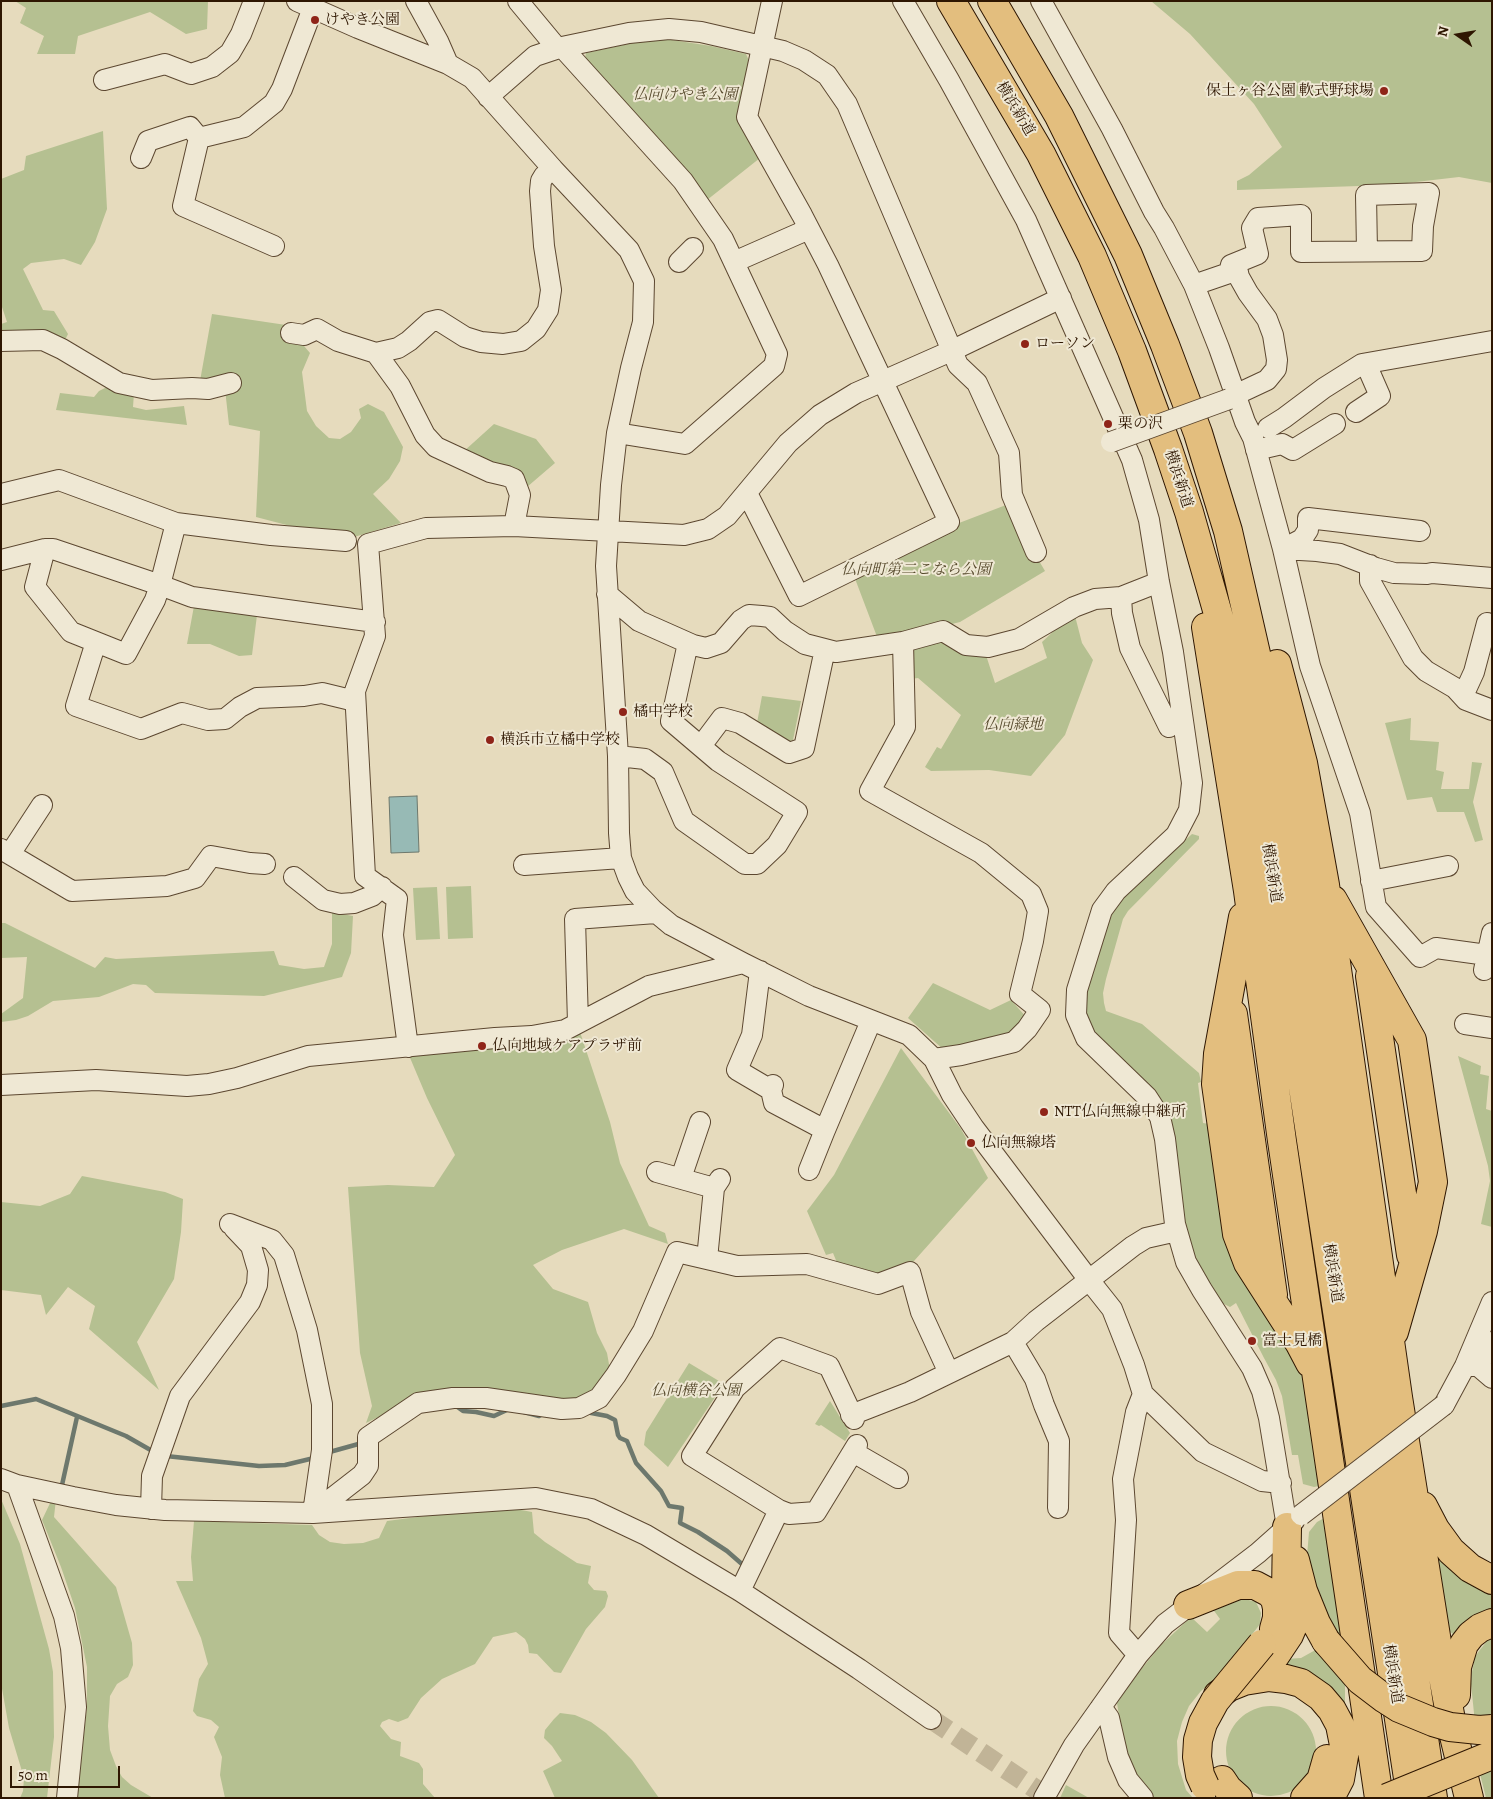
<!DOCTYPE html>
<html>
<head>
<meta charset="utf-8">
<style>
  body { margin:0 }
  #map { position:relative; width:1493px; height:1799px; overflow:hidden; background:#e6dbbd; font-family:Alegreya,serif }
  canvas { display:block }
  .frame { position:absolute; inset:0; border:2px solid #2e1601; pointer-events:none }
  .north { position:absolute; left:1433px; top:10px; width:50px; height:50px; -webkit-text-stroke:4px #efe8d4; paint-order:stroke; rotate:283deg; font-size:14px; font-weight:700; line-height:20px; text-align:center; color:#2e1601 }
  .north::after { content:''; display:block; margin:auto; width:18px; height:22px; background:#2e1601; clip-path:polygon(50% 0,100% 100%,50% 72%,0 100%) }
  .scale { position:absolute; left:10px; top:1766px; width:110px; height:22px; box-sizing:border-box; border:2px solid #2e1601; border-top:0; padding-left:6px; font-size:15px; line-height:18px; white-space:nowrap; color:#2e1601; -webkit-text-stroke:4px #efe8d4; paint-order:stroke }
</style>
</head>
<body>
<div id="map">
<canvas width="1493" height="1799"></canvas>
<div class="frame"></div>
<div class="north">N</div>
<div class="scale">50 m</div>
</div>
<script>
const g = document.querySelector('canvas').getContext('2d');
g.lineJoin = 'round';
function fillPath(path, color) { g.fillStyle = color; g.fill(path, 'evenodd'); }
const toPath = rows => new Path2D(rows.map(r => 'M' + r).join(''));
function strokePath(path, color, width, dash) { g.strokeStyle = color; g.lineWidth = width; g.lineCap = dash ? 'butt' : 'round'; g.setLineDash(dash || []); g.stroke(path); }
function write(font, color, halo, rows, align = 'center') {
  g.font = font + ' Alegreya,"Noto Serif JP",serif'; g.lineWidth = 4; g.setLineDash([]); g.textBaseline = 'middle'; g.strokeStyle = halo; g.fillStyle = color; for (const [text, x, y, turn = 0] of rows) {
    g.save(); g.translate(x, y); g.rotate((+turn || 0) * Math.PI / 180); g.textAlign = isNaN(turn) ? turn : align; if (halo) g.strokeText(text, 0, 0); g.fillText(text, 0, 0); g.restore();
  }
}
const green = toPath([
  [15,1,208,1,207,29,186,34,150,12,78,36,75,54,37,54,44,36,20,23,26,8],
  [1151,1,1492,1,1492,183,1459,177,1390,185,1237,190,1237,181,1249,175,1282,147,1254,104,1190,34],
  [651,39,672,40,711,46,746,54,749,61,737,114,760,158,707,200,584,64,586,53],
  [103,131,107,209,95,242,81,265,64,259,31,263,23,269,43,310,54,311,68,334,64,342,1,339,1,324,7,322,1,304,1,179,24,170,26,156],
  [212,314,286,325,310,353,302,372,307,411,316,426,329,438,340,439,351,432,361,418,359,409,368,404,384,412,403,447,400,461,389,479,373,494,401,523,354,537,302,529,256,517,260,431,229,425,224,380,200,381],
  [111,385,134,393,133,407,146,410,184,406,187,425,56,410,60,393,94,397,99,391],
  [494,424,536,439,555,463,527,487,463,452],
  [1006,505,1045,571,960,622,879,642,854,576,946,528],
  [194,606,257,615,252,655,239,656,210,644,187,644],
  [1074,612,1082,643,1093,660,1065,735,1031,776,989,770,931,771,925,767,937,747,941,749,961,715,918,678,910,679,906,647,931,638,985,652,995,683,1047,658,1042,642],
  [762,696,801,701,793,740,787,742,757,723],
  [1411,718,1410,740,1439,742,1436,770,1444,772,1441,789,1469,789,1472,762,1482,763,1473,802,1483,840,1475,842,1464,812,1437,812,1432,797,1407,800,1385,723],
  [1192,834,1199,836,1199,839,1128,911,1123,919,1106,979,1103,993,1104,1003,1106,1011,1142,1024,1199,1073,1201,1082,1198,1083,1203,1123,1209,1124,1302,1366,1319,1486,1314,1487,1303,1484,1298,1455,1292,1455,1282,1396,1276,1380,1264,1358,1236,1303,1230,1307,1222,1303,1203,1276,1190,1249,1184,1220,1173,1141,1093,1033,1085,1012,1085,994,1106,922,1122,898],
  [471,886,473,938,448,939,446,887],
  [437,887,440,939,416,940,413,888],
  [332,912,353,916,351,953,342,977,264,996,155,993,146,985,133,984,99,997,53,1001,28,1016,16,1020,1,1022,1,1014,23,998,27,957,1,958,1,923,5,923,95,968,105,957,116,959,274,951,279,965,304,969,324,967,332,944],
  [933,983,990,1010,1011,1000,1027,1018,1000,1041,944,1050,908,1018],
  [579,1029,610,1122,620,1163,649,1226,665,1233,668,1244,624,1229,562,1250,533,1265,553,1289,588,1302,597,1333,607,1353,612,1381,593,1400,420,1397,366,1423,372,1406,360,1353,348,1187,388,1185,434,1187,455,1155,427,1098,408,1053,525,1046],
  [901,1048,961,1129,988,1178,906,1270,877,1280,840,1270,833,1253,826,1255,807,1211,834,1175],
  [1458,1056,1481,1066,1480,1074,1489,1076,1486,1109,1492,1111,1492,1227,1481,1224,1490,1181,1488,1166],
  [82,1176,165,1192,183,1199,181,1232,174,1279,137,1342,159,1390,89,1329,95,1306,68,1287,46,1315,41,1295,1,1290,1,1202,40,1206,70,1194],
  [689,1363,724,1384,668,1467,644,1445,646,1432],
  [830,1401,850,1433,845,1441,821,1425,819,1426,815,1424],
  [1,1499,20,1544,49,1649,53,1672,54,1737,47,1798,20,1798,23,1791,24,1778,9,1728,1,1683],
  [52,1499,56,1499,54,1517,116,1587,132,1643,133,1665,128,1677,117,1684,110,1696,108,1726,110,1750,116,1766,122,1777,131,1785,153,1798,77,1798,87,1707,87,1667,75,1608,61,1567,42,1520],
  [516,1509,532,1512,534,1533,545,1542,577,1563,591,1566,588,1583,594,1590,606,1591,608,1596,605,1607,586,1629,561,1673,554,1672,537,1654,529,1653,528,1645,525,1639,516,1632,493,1637,475,1664,442,1679,421,1698,408,1718,398,1722,389,1719,382,1722,380,1726,391,1739,401,1742,400,1756,419,1763,423,1769,423,1784,435,1798,225,1798,220,1775,222,1757,214,1737,219,1727,211,1720,197,1716,193,1711,199,1679,208,1664,201,1638,176,1581,193,1581,191,1557,194,1521,312,1525,319,1535,330,1542,344,1544,363,1543,379,1538,387,1521,433,1515],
  [1328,1516,1347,1649,1323,1617,1307,1556,1309,1532,1317,1522],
  [1438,1555,1492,1590,1492,1610,1453,1634,1449,1631,1436,1558],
  [1233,1599,1245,1599,1256,1602,1261,1613,1260,1624,1222,1674,1201,1691,1189,1706,1182,1722,1177,1741,1178,1764,1186,1790,1193,1798,1155,1798,1146,1790,1135,1775,1124,1749,1117,1703,1139,1672,1161,1645,1191,1617,1207,1632,1220,1619,1212,1608],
  [1492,1638,1492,1720,1475,1723,1471,1684,1472,1672,1475,1657,1479,1651,1487,1641],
  [1319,1648,1345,1682,1345,1710,1283,1667,1285,1659,1301,1658],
  '1226 1751a45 45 0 1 1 90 0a45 45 0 1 1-90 0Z',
  [560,1713,575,1715,591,1722,606,1733,632,1760,659,1798,555,1798,543,1771,562,1761,552,1746,544,1738,545,1730,554,1719],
  [1492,1765,1492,1798,1486,1798,1479,1770],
  [1066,1785,1089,1798,1060,1798]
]);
const water = toPath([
  [417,796,419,852,391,853,389,797,417,796]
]);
const stream = toPath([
  [1,1406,36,1399,126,1436,154,1452],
  [456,1406,463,1411,476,1412,494,1416,509,1409],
  [524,1412,539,1416,544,1413],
  [586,1412,607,1416,615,1420,618,1435,620,1438,627,1441,636,1463,661,1491,669,1506,682,1508,680,1523,698,1532,727,1551,743,1565],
  [326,1453,362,1443],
  [166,1456,259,1466,285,1465,314,1458],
  [62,1485,77,1417]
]);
const minorTunnel = toPath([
  [931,1719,1049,1798]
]);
const minor = toPath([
  [297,1,358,28,448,64,472,78,553,169,629,250,644,281,643,322,631,368,617,433,611,485,606,566,618,756,619,833,621,858,628,877,635,891,653,910,671,925,743,963,809,996,909,1035,934,1059,952,1095,974,1128,1089,1280,1133,1246,1146,1238,1177,1231],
  [416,1,438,41,448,64],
  [518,1,557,48],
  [903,1,949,80,1026,220,1132,460,1149,520,1159,582,1173,652,1192,783,1189,810,1176,835,1116,891,1102,910,1077,990,1076,1015,1086,1038,1147,1097,1160,1117,1165,1139,1175,1224,1186,1262,1202,1290,1252,1368,1262,1391,1269,1418,1287,1527],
  [1041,1,1112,129,1154,212,1164,228,1194,285,1219,348,1245,422,1253,438,1283,549,1310,666,1360,813,1376,907,1420,957,1436,948,1487,955],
  [562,47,683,181,723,239,777,354,774,366,685,444,617,433],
  [104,80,165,64,191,74,212,67,230,53,241,34,254,1],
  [488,97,535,56,562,47,629,33,669,29,701,32,783,51,804,60,827,75,847,104,958,365,977,383,1009,453,1012,495,1036,552],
  [141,158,148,141,190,127,199,138],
  [274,246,183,206,199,138,244,127,274,103,282,89,313,8],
  [679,262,693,248],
  [734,262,809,229],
  [1194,285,1229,273,1231,265,1258,254,1252,228,1258,218,1301,215,1301,252,1422,251,1423,226,1429,193,1366,195,1367,251],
  [291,333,304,335,317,329,338,341,376,353,400,386,425,435,436,447,490,472,507,476,514,479,520,495,514,526],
  [1,341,43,340,62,349,119,383,152,390,192,388,208,389,231,383],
  [376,353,398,348,409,341,430,322,438,320,465,337,481,342,503,344,521,341,536,329,548,310,551,290,544,246,540,191,541,181,544,176,553,169],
  [1235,395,1267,380,1276,369,1277,360,1273,335,1267,319,1248,293,1239,277,1236,263],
  [1356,412,1380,396,1366,364],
  [1268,428,1284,418,1324,388,1362,364,1492,341],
  [1256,450,1282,444,1293,450,1335,424],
  [747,493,799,596,949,522,828,265,802,215,747,117,772,1],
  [1,494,59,480,176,523,271,535,346,541],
  [176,523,160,585,155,600,126,654,71,632,35,587,45,549,53,549,160,585,192,597,375,622],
  [1283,549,1317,551,1340,554,1376,568,1394,573,1427,574,1432,573,1492,578],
  [1283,549,1302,539,1308,530,1308,518,1420,531],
  [1,560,45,549],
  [1370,565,1370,581,1413,658,1426,671,1455,688,1466,700,1492,710],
  [607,594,639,621,693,645,706,648,721,643,741,620,749,615,762,616,770,617,785,631,805,644,836,652,903,642,943,631,966,645,988,647,1019,639,1074,607,1095,599,1121,597,1159,582],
  [1121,597,1122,613,1130,648,1169,727],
  [96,642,76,706,141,729,182,713,208,720,225,719,240,707,257,698,304,696,322,693,355,701],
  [903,642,905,727,870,791,981,853,1031,894,1038,911,1033,941,1020,994,1040,1010,1027,1029,1014,1042,961,1055,934,1059],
  [1463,696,1474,672,1487,623],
  [701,746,722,718,740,723,789,753,804,748,825,649],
  [618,756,645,759,663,772,684,821,745,864,757,864,777,845,797,812,718,761,671,721,688,643],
  [1,849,72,891,167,886,195,878,211,856,250,863,265,864],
  [10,854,42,805],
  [524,865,621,858],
  [294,877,323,900,340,904,354,903,372,896,382,887],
  [1371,881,1448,866],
  [1484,970,1492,933],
  [760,971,752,1035,737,1070,771,1090],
  [578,1023,575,919,656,913],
  [1465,1024,1492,1028],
  [408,1047,393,935,397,899,365,876,355,691,375,636,368,544,426,528,514,526,684,535,708,529,727,516,788,443,820,415,856,393,951,351,1061,298],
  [1,1085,96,1080,187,1086,209,1084,237,1078,308,1056,495,1038,532,1036,565,1030,649,986,743,963],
  [773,1085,771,1090,774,1103,825,1130,871,1021],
  [809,1170,825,1130],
  [657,1172,714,1188],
  [681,1178,700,1122],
  [230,1224,272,1240,284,1255,307,1330,322,1404,322,1450,313,1513],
  [707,1259,714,1188,720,1179],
  [1013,1342,1035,1379,1044,1405,1059,1441,1058,1508],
  [1465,1366,1478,1366,1492,1378],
  [1478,1366,1492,1342],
  [1444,1405,1465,1366,1492,1302],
  [851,1415,910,1392,1013,1342,1036,1321,1089,1280,1112,1309,1134,1365,1143,1394,1203,1452,1262,1481,1281,1483],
  [854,1419,829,1366,780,1348,735,1388,692,1456,779,1510,789,1514,816,1512,857,1445],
  [853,1452,898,1478],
  [1,1479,17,1485,73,1497,116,1505,165,1510,313,1513,536,1498,591,1509,646,1535,740,1591,859,1669,931,1719],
  [17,1485,64,1616,71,1648,76,1707,67,1798],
  [151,1509,152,1476,180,1396,250,1302,257,1285,258,1270,251,1246,234,1228],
  [313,1513,362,1475,368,1466,368,1437,418,1403,453,1398,486,1398,562,1409,579,1408,599,1398,616,1375,643,1331,677,1252,737,1266,807,1264,878,1284,910,1272,921,1312,949,1373],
  [740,1591,779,1510],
  [1138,1655,1119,1633,1126,1520,1123,1479,1136,1412,1143,1394],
  [1101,1707,1109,1718,1118,1757,1128,1780,1143,1798],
  [1044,1798,1074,1745,1101,1707,1138,1655,1165,1624,1258,1553,1294,1521]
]);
const highway = toPath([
  [951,1,1041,154,1092,256,1132,351,1168,449,1189,512,1232,663,1261,811,1411,1798],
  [992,1,1059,116,1128,255,1165,345,1198,433,1228,531,1273,728,1288,807,1333,1132,1433,1798],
  [1206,627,1248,891,1282,1141,1379,1798],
  [1277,664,1303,763,1325,885,1398,1397,1439,1655,1454,1736,1469,1798],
  [1333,900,1412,1040,1433,1182,1423,1231,1394,1332],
  [1243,917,1218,1054,1216,1084,1237,1234,1248,1263,1300,1344,1310,1363],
  [1370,976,1411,1255],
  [1233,1014,1273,1295],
  [1423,1506,1435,1529,1451,1551,1470,1568,1492,1580],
  [1295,1560,1303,1591,1316,1623,1326,1641],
  [1188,1605,1238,1585,1255,1585,1270,1593,1275,1599,1277,1608,1277,1618,1274,1629],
  [1279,1620,1286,1595,1287,1527],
  [1275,1656,1289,1635,1298,1614],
  [1218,1695,1229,1687,1244,1681,1269,1677,1286,1679,1301,1683,1321,1697,1332,1710,1340,1725,1345,1750,1340,1779,1330,1798],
  [1456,1695,1457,1667,1464,1644,1471,1635,1480,1628,1492,1623],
  [1222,1780,1228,1789,1238,1798],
  [1305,1798,1321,1780,1327,1759]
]);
const minorBridge = toPath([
  [1111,442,1229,399],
  [1301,1515,1444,1405]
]);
const highwayBridge = toPath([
  [1326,1641,1360,1680,1385,1699,1399,1708,1433,1722,1450,1727,1479,1730,1492,1729],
  [1205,1786,1200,1775,1197,1757,1198,1740,1203,1723,1215,1701,1262,1644],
  [1387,1798,1492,1755]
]);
const markers = [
  [315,20,5,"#8f2418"],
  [1384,91,5,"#8f2418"],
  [1025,344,5,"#8f2418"],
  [1108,424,5,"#8f2418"],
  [623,712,5,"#8f2418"],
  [490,740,5,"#8f2418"],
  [482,1046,5,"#8f2418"],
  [1044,1112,5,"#8f2418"],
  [971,1143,5,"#8f2418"],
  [1252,1341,5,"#8f2418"]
];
const poiNames = [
  ["けやき公園",325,20],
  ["保土ヶ谷公園 軟式野球場",1374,91,"right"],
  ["ローソン",1035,344],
  ["栗の沢",1118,424],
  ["橘中学校",633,712],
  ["横浜市立橘中学校",500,740],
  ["仏向地域ケアプラザ前",492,1046],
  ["NTT仏向無線中継所",1054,1112],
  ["仏向無線塔",981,1143],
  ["富士見橋",1262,1341]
];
const parkNames = [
  ["仏向けやき公園",685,95],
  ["仏向町第二こなら公園",916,570],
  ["仏向緑地",1013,725],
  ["仏向横谷公園",696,1391]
];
const streetNames = [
  ["横浜新道",1015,109,59],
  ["横浜新道",1178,479,72],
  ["横浜新道",1271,873,81],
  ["横浜新道",1332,1273,81],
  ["横浜新道",1392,1674,81]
];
fillPath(green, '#b5c091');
fillPath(water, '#97bab5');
strokePath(water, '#6d786d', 1);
strokePath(stream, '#6d786d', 4.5);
strokePath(minorTunnel, '#c1b497', 20, [20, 10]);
strokePath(minor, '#5c4730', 22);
strokePath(highway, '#2e1601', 30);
strokePath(minor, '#efe8d4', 20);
strokePath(highway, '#e3be7e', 28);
strokePath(minorBridge, '#5c4730', 22, []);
strokePath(highwayBridge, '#2e1601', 30, []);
strokePath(minorBridge, '#efe8d4', 20);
strokePath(highwayBridge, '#e3be7e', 28);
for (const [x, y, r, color] of markers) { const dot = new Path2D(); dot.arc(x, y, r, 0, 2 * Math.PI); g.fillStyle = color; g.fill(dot); strokePath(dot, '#efe8d4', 2); }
write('15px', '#2e1601', '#efe8d4', poiNames, 'left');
write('italic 15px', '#56492c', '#efe8d4', parkNames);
write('15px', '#2e1601', '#efe8d4', streetNames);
</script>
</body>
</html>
